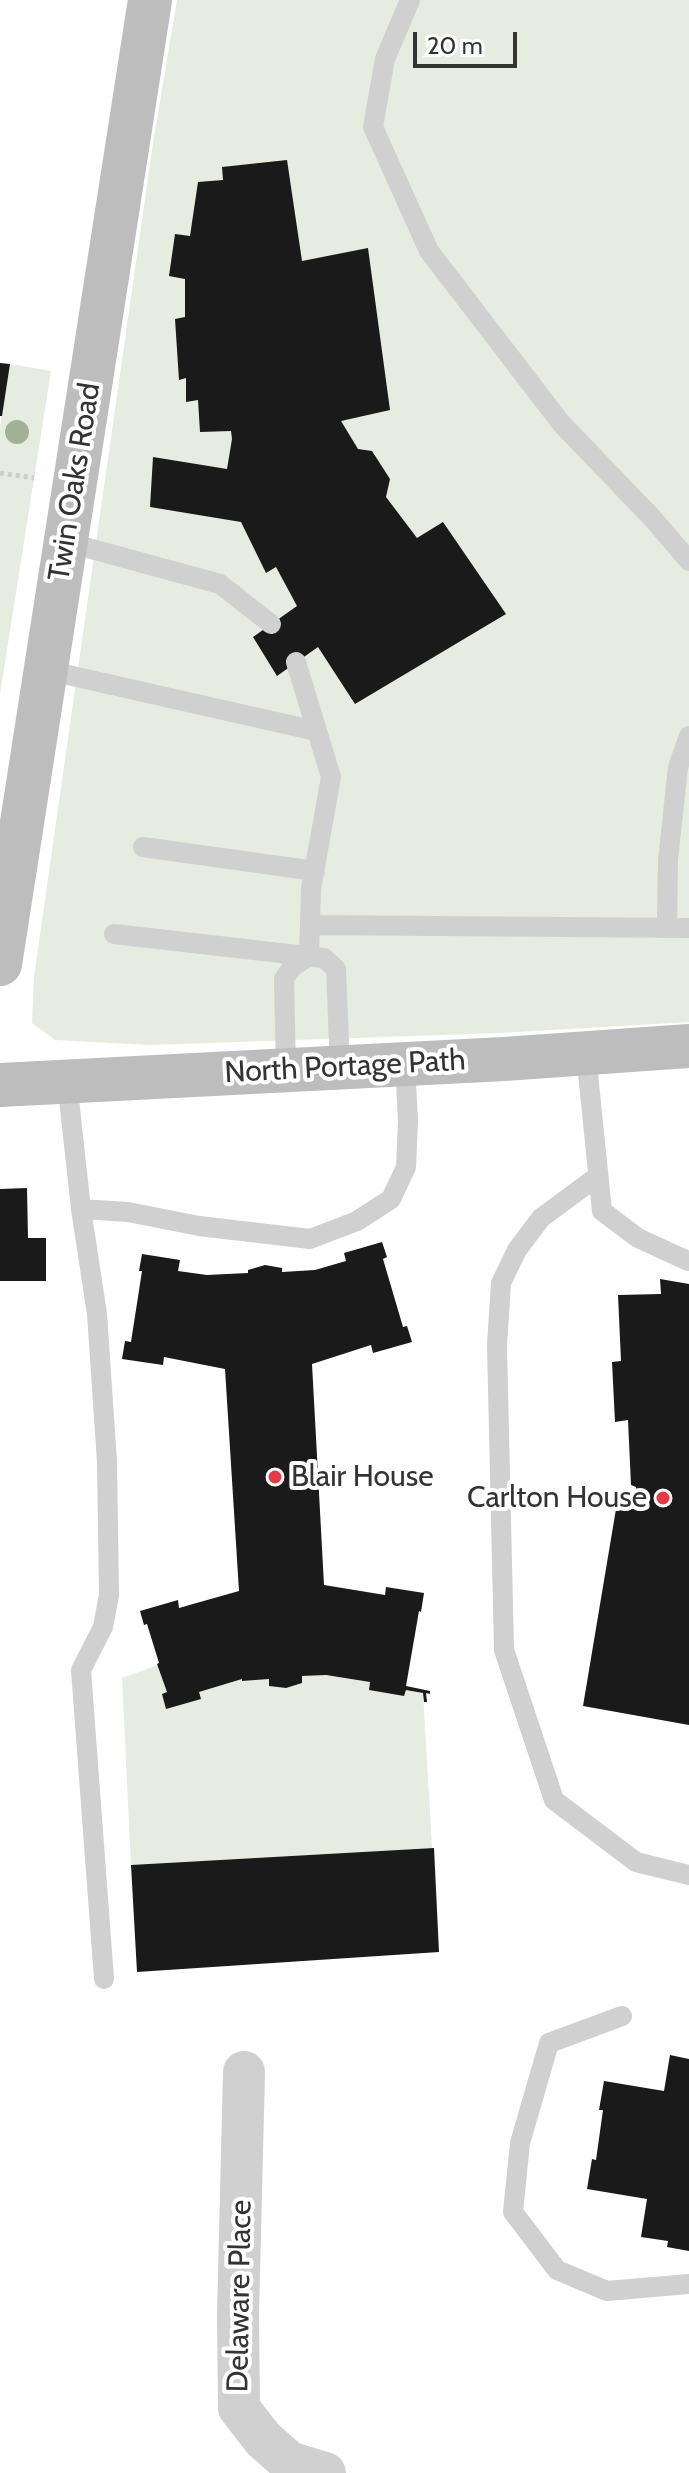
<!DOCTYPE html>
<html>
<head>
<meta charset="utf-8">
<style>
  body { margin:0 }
  #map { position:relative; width:689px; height:2473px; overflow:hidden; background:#fff; font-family:Cabin,sans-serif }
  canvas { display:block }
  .scale { position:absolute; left:413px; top:32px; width:104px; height:36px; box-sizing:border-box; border:4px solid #333; border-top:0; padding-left:10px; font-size:24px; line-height:28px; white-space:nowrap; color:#333; -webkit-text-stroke:6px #fff; paint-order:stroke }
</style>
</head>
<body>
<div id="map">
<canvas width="689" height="2473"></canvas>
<div class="scale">20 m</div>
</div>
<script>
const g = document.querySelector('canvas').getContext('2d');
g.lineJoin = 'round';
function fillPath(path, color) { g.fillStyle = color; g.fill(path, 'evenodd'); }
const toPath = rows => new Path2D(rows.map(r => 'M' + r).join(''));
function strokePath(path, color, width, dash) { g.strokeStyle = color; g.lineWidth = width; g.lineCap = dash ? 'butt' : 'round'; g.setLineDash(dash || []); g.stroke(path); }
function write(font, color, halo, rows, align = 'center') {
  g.font = font + ' Cabin,sans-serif'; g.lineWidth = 8; g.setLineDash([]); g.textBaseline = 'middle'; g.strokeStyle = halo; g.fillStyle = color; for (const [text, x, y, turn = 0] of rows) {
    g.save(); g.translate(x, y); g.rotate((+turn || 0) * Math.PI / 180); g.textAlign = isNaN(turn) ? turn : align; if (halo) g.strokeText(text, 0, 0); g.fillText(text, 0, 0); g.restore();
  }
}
const green = toPath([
  [177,0,689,0,689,1022,499,1033,149,1045,55,1040,32,1023,34,977,153,143],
  [10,364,51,371,0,694,0,426],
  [158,1665,167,1692,162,1694,166,1708,200,1699,199,1692,242,1679,243,1681,269,1679,270,1686,286,1688,301,1683,302,1676,326,1675,370,1682,369,1690,404,1696,406,1690,423,1693,432,1848,131,1865,122,1678]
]);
const building = toPath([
  [287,160,302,261,368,248,390,410,341,421,358,449,372,451,390,479,386,497,417,538,443,522,506,614,355,704,318,647,277,676,253,637,297,606,276,567,266,573,241,522,150,507,153,457,227,469,232,439,231,431,200,432,198,400,186,402,186,378,179,380,175,319,185,317,185,279,169,276,175,234,190,236,198,182,223,180,222,167],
  [0,363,10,364,2,416,0,416],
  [27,1188,28,1238,46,1238,46,1281,0,1281,0,1189],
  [382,1242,387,1257,383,1259,403,1327,407,1326,412,1342,373,1353,371,1345,312,1364,324,1585,385,1595,386,1587,424,1593,421,1612,419,1611,406,1686,430,1691,430,1694,426,1693,427,1702,424,1702,423,1693,406,1690,404,1696,369,1690,370,1682,326,1675,302,1676,302,1683,286,1688,269,1686,269,1679,242,1681,242,1679,199,1692,201,1699,166,1709,162,1694,167,1692,157,1664,159,1663,147,1624,144,1625,140,1611,178,1600,179,1608,239,1591,225,1369,164,1357,163,1365,122,1359,125,1341,131,1342,142,1271,139,1271,142,1254,180,1260,178,1271,207,1275,248,1273,248,1270,265,1265,282,1268,282,1272,315,1270,346,1261,344,1253],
  [660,1279,689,1284,689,1725,583,1706,616,1509,637,1509,636,1487,631,1485,628,1420,615,1422,612,1362,621,1361,618,1295,661,1294],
  [434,1848,439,1952,137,1972,131,1865],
  [670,2055,689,2059,689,2251,667,2247,668,2241,641,2237,647,2199,587,2189,592,2159,596,2160,603,2110,599,2110,604,2081,664,2091]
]);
const path = toPath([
  [0,473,34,478]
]);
const lane = toPath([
  [410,0,385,59,373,127,429,251,561,423,654,520,689,561],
  [66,542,220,584,271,624],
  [296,662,331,777,311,889,309,956],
  [46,670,316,731],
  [143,847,315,871],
  [310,925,689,928],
  [667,928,668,860,678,767,689,736],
  [114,934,324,958,336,969,340,1067],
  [586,1054,602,1211,638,1238,688,1261],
  [286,1069,284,979,292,967,309,956],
  [67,1081,81,1209,128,1212,199,1226,310,1239,357,1221,391,1199,406,1167,408,1121,405,1064],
  [598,1176,541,1218,517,1250,501,1283,497,1345,504,1650,554,1800,636,1862,689,1875],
  [81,1209,97,1314,107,1462,109,1595,103,1627,81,1670,104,1979],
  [622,2016,549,2043,520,2143,513,2212,557,2270,607,2291,689,2284]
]);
const street = toPath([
  [244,2072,238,2314,239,2408,263,2439,289,2462,325,2473]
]);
const secondary = toPath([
  [0,964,150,0],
  [0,1085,504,1059,689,1046]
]);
const trees = [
  [17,432]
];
const markers = [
  [275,1477,8,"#e63946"],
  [663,1498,8,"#e63946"]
];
const streetNames = [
  ["Twin Oaks Road",75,482,-81],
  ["North Portage Path",345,1067,-3],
  ["Delaware Place",240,2296,-89]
];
const poiNames = [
  ["Blair House",291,1477],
  ["Carlton House",647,1498,"right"]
];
fillPath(green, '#e6ecdf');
fillPath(building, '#1a1a1a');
strokePath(path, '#cdcdcd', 5, [4, 4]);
strokePath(lane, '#d0d0d0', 20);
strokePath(street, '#d0d0d0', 42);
strokePath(secondary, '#bdbdbd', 44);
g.fillStyle = '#a2b095';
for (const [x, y] of trees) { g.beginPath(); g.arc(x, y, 12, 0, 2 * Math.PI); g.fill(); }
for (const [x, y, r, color] of markers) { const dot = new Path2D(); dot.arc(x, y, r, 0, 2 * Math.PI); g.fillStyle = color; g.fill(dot); strokePath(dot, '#fff', 3); }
write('30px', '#333', '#fff', streetNames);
write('30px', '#333', '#fff', poiNames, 'left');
</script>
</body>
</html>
